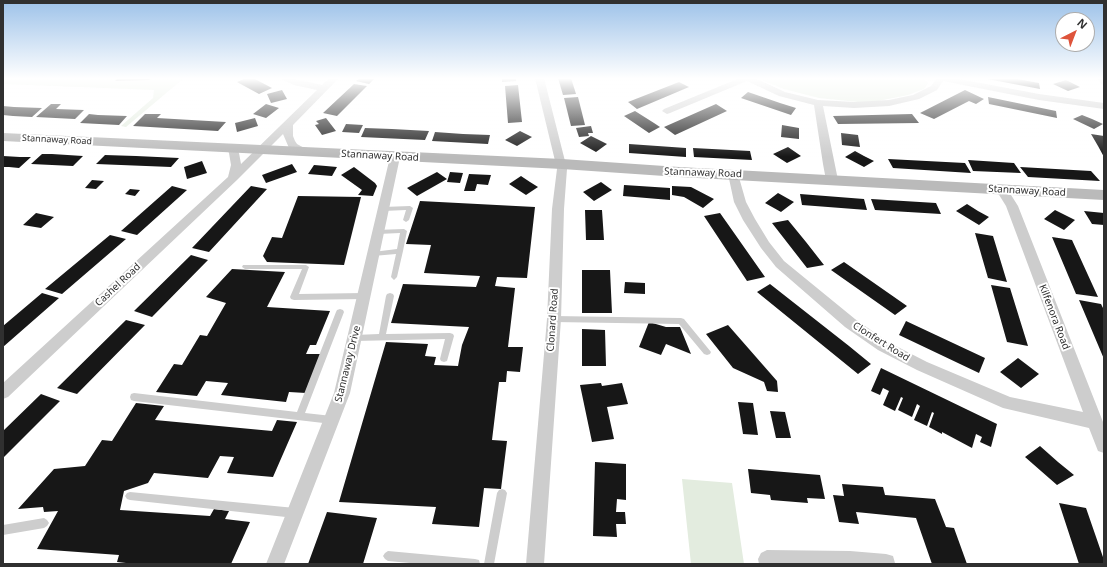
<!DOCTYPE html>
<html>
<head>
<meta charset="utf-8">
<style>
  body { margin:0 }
  #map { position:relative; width:1107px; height:567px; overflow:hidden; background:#fff; font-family:"Noto Sans",sans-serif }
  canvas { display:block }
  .frame { position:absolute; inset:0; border:4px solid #303030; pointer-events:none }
  .north { position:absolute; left:1055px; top:12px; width:40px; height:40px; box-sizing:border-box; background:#fff; border:1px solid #acacac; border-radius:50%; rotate:42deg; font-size:11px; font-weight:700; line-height:16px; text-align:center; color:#303030 }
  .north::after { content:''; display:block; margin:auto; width:14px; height:18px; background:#de543b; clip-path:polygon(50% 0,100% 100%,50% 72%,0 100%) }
</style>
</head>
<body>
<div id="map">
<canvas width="1107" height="567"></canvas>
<div class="frame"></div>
<div class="north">N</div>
</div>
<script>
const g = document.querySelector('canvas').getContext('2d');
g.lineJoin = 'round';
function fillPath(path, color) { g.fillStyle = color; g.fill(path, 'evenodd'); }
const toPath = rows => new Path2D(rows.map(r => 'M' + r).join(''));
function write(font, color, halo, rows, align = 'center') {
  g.font = font + ' "Noto Sans",sans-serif'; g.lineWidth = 4; g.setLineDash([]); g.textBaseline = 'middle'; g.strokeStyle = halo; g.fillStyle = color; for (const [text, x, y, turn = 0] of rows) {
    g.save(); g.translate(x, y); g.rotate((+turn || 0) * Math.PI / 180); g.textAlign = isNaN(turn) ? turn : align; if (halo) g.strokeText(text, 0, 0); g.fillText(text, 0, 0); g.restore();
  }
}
const green = toPath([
  [3,78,184,78,126,127,121,126,153,98,154,90,3,84],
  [757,78,924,78,928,83,924,89,908,95,868,103,819,98,784,89],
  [682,479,732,483,744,564,691,564]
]);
const building = toPath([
  [118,78,152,78,149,80,115,81],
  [246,78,253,78,272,88,259,94,237,82],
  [360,78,375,78,369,84,356,81],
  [502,78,516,78,516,81,502,82],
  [558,78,571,78,576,94,563,95],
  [982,78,1012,78,1039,83,1040,89],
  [1066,80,1080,87,1068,91,1053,84],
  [679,82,689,87,637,109,628,102],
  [354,84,367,86,337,116,323,113],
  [518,85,522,122,508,123,505,86],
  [282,90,287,99,271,103,267,94],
  [965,90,984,99,976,104,969,101,934,119,920,113],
  [748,92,780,103,796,108,791,115,741,98],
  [578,97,585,125,571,126,564,98],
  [988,97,1056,111,1057,118,989,104],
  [51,104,61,104,56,109,84,110,75,119,36,117],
  [266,104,279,108,266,118,253,114],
  [716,104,727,111,675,135,664,127],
  [3,106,14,107,42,108,32,117,13,116,3,115],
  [635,111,654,123,660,127,649,133,624,116],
  [89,114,98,115,127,116,119,125,80,123],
  [145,114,161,114,157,118,226,122,218,131,133,126],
  [912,114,919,123,838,124,833,116],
  [1082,115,1092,119,1103,124,1094,129,1073,119],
  [255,118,258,126,237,132,235,123],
  [326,118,336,131,322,135,315,125,319,124,316,121],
  [346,124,363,125,359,133,342,132],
  [782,125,799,128,799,139,781,137],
  [591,126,593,133,588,133,589,136,579,137,576,128],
  [365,128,392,129,429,131,425,140,361,137],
  [520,131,532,137,517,146,505,140],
  [435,132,463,134,490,135,488,144,432,141],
  [841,133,858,135,860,147,842,145],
  [1091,134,1104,136,1104,157,1098,146],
  [591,136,607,144,596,152,580,143],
  [629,144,686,148,686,157,629,153],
  [788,147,801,156,787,163,773,154],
  [693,148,750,151,752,160,694,157],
  [855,151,864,156,874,161,864,167,845,157],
  [42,154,52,154,83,156,73,166,31,164],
  [105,155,136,156,179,158,171,167,96,164],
  [3,156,20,157,31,157,19,168,9,167,3,167],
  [888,159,965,163,971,173,893,168],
  [968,160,1014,163,1021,173,973,171],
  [202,161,207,173,187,179,184,167],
  [292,164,297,172,266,183,262,175],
  [314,165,326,166,337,167,332,176,308,174],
  [354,167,375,183,377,186,373,196,358,195,362,190,341,175],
  [1020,167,1091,171,1100,181,1028,177],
  [437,172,447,179,417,196,407,188],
  [450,172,463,173,460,183,447,182],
  [469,174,491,175,488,185,477,184,475,191,464,191],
  [521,176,530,182,538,187,526,195,509,184],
  [92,180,104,181,96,189,85,188],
  [601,182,612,190,594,201,583,192],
  [624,185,670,188,670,200,623,196],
  [172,186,187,190,137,235,121,231],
  [251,186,267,189,209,252,192,248],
  [672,186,691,187,714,199,703,208,684,197,672,195],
  [130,189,140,190,135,196,125,194],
  [778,193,794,202,781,212,765,203],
  [800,194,864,199,867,210,802,205],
  [298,196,361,197,344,265,267,262,263,256,272,237,282,238],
  [871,199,936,203,941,214,875,210],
  [420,201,535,207,527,278,497,277,495,286,515,288,508,347,523,347,520,372,507,371,506,382,499,382,492,440,507,441,501,489,484,488,479,527,432,524,436,507,339,502,386,342,428,344,425,356,436,357,434,365,458,366,462,345,469,327,391,323,403,284,476,287,480,276,424,273,431,245,406,244],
  [967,204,978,211,989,217,979,225,956,211],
  [585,210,602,210,604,240,586,240],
  [1055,210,1075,220,1064,230,1044,219],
  [1084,211,1104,213,1104,225,1092,224],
  [36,213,54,217,41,228,23,225],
  [720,213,732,230,765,277,747,281,704,216],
  [788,220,806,242,824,265,807,268,772,223],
  [975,233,993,236,1007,282,988,278],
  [110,235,126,239,62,294,45,289],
  [1052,237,1072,240,1098,297,1076,294],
  [191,255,208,260,152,317,134,311],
  [844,262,864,276,907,306,895,315,831,270],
  [232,269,285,272,267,307,330,311,316,345,310,345,306,354,324,354,306,393,289,392,286,402,221,395,228,383,206,381,197,396,156,392,174,364,182,365,200,335,207,336,226,303,206,297],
  [582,270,610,270,612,313,582,313],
  [625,282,645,283,645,294,624,293],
  [770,284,849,346,871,364,858,374,757,292],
  [991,285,1010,288,1028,346,1007,342],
  [42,293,59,298,3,347,3,326],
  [1079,300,1101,304,1104,310,1104,359],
  [126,320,145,325,77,394,57,388],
  [906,321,985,358,979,373,899,335],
  [649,322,666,327,680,327,691,354,666,344,661,355,639,347],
  [728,325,777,381,778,392,767,391,764,382,733,368,706,334],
  [582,329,605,330,606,366,582,366],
  [1018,358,1039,374,1021,388,1000,372],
  [881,368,997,424,991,447,980,442,982,437,976,434,972,448,942,432,942,434,929,427,934,413,932,412,927,426,914,420,920,406,917,404,912,417,898,410,903,398,901,397,895,411,883,405,889,391,883,388,880,395,871,391],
  [601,383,602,386,622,383,628,404,607,407,614,439,592,442,580,385],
  [41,394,60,401,3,458,3,431],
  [738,402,753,403,758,435,743,434],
  [136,403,164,406,155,420,272,431,277,420,297,422,273,477,227,473,234,457,220,456,208,478,154,473,148,483,124,491,120,510,210,516,214,509,229,511,225,519,250,522,231,564,135,564,117,562,119,555,37,549,58,511,44,512,43,507,18,509,54,469,85,466,102,440,112,441],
  [770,411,785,412,791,438,776,438],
  [1040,446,1058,462,1074,475,1057,485,1025,457],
  [595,462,626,464,626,500,617,499,616,512,625,512,626,524,616,524,617,537,593,536],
  [748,469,820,475,825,499,807,498,808,503,771,500,770,495,751,493],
  [842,484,883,487,885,495,935,499,946,527,954,528,967,564,932,564,916,518,856,512,859,524,839,522,833,495,844,496],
  [1059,503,1086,508,1104,560,1104,564,1079,564],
  [327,512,377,518,363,564,308,564]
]);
const lane = toPath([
  [410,206,413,208,409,220,406,222,403,220,406,210,383,211,380,209,383,207,410,206],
  [404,229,407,231,403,251,397,277,394,280,391,277,396,254,373,256,370,254,373,252,397,249,400,233,378,234,376,234,375,232,376,230,404,229],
  [243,265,306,265,309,267,299,294,364,293,367,294,368,296,367,298,364,299,294,300,291,299,290,297,302,269,245,269,242,267,243,265],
  [390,293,393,294,394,296,386,334,450,333,453,334,454,336,447,361,444,362,441,361,440,359,445,339,355,341,352,340,351,338,352,336,355,335,379,334,386,296,387,294,390,293],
  [340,309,343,310,344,312,305,413,332,416,335,417,336,420,335,423,332,424,134,401,131,400,130,397,131,394,134,393,297,412,336,312,337,310,340,309],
  [554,316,681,318,684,319,711,352,710,354,707,355,704,354,679,324,554,322,551,321,550,319,551,317,554,316],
  [502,489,505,490,507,493,494,564,484,564,497,493,499,490,502,489],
  [130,492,295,508,298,510,300,513,298,516,295,518,130,500,127,499,125,496,127,493,130,492],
  [44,518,47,520,49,523,47,526,44,528,3,535,3,525,44,518],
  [388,551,475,559,479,560,480,564,421,564,388,561,385,559,383,556,385,553,388,551]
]);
const street = toPath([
  [278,78,291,78,322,85,329,78,339,78,293,125,293,136,295,141,297,144,306,149,307,151,306,153,298,153,289,148,283,134,237,180,8,397,3,399,3,383,228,177,231,165,229,153,226,148,227,146,235,146,239,153,241,164,317,90,294,85,278,78],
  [535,78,544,78,567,169,564,209,561,319,544,564,526,564,547,319,552,209,557,169,535,78],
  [740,78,755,78,785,92,818,100,854,102,889,100,913,95,931,86,937,78,954,78,1039,94,1104,103,1104,109,1039,100,943,81,937,90,919,99,889,106,854,108,823,106,838,180,836,182,832,183,828,182,826,180,823,164,814,105,779,96,747,81,670,113,667,114,662,111,664,109,740,78],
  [1097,78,1104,78,1104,85,1101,84,1097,78],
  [395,154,400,157,350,393,284,564,266,564,334,393,390,157,395,154],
  [733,171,738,174,746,202,755,219,769,242,784,261,855,319,888,342,927,362,1010,397,1083,412,1006,206,996,190,998,187,1002,186,1006,187,1018,206,1103,422,1104,453,1098,451,1089,428,1003,408,917,370,878,350,845,327,776,267,761,248,743,220,734,202,728,174,733,171],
  [767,550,850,551,886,554,893,556,895,563,759,564,758,559,761,553,767,550]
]);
const secondary = toPath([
  [3,133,562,159,679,167,1104,190,1104,200,679,177,562,169,3,141,3,133]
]);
const farStreetnames = [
  ["Stannaway Road",57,140,3]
];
const streetNames = [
  ["Stannaway Road",380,156,3],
  ["Stannaway Road",703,173,2],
  ["Stannaway Road",1027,191,3],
  ["Cashel Road",118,285,-43],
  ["Kilfenora Road",1054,317,69],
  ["Clonard Road",553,320,-86],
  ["Clonfert Road",881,342,32],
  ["Stannaway Drive",348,364,-76]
];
fillPath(green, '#e3ecdf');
fillPath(building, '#171717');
fillPath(lane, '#cdcdcd');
fillPath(street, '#cdcdcd');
fillPath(secondary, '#bababa');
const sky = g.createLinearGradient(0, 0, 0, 157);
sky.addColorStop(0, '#9dc2e9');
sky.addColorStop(0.5, '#fff');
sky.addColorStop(1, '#ffffff00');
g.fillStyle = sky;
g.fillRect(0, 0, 1107, 157);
write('9px', '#303030', '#fff', farStreetnames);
write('10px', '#303030', '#fff', streetNames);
</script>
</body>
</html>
